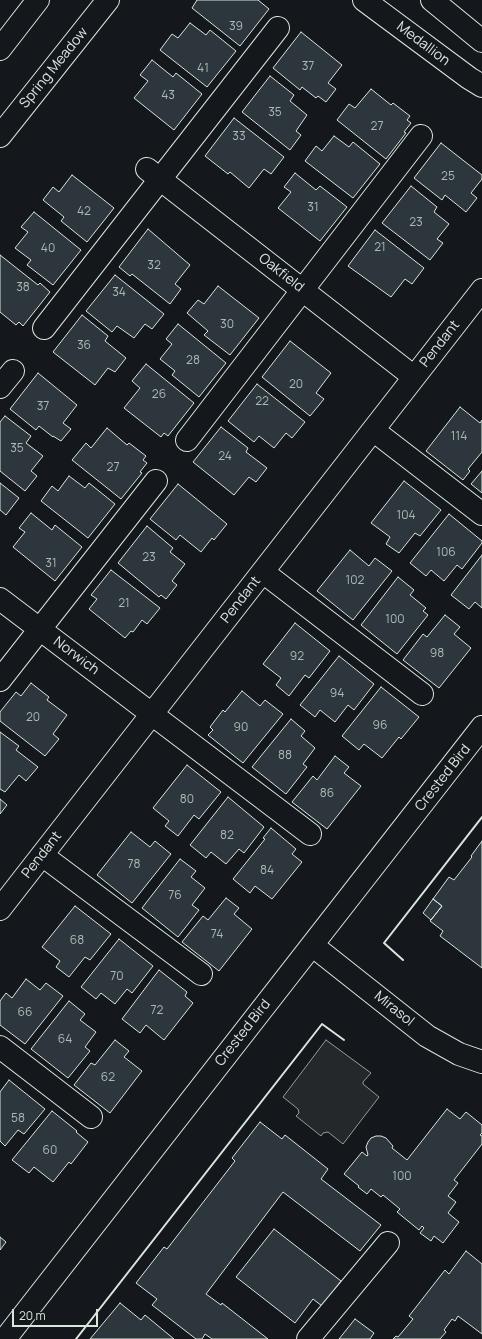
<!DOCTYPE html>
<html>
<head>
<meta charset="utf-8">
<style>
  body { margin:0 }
  #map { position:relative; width:482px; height:1339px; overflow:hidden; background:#14181c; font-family:Manrope,sans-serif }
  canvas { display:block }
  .scale { position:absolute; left:12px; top:1309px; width:86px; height:18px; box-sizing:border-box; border:2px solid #d8e6dc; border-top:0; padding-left:5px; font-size:12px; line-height:14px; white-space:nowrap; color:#d8e6dc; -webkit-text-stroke:3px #14181c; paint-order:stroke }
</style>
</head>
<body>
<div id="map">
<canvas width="482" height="1339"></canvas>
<div class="scale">20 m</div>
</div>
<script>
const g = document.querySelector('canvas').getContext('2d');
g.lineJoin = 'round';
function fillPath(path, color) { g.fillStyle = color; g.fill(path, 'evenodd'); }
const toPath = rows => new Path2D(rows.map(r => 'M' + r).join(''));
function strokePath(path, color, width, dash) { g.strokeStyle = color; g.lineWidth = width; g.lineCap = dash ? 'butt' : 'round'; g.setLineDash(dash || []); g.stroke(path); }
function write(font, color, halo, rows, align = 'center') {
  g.font = font + ' Manrope,sans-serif'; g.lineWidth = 3; g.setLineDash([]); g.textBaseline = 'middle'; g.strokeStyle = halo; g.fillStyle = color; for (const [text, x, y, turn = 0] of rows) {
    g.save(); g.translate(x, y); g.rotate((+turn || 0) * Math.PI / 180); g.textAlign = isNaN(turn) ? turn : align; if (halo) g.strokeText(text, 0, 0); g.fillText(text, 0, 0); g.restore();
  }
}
const parking = toPath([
  [326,1040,371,1073,363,1082,363,1084,379,1097,343,1144,328,1132,323,1133,321,1136,296,1116,299,1113,298,1109,283,1097,326,1040]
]);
const building = toPath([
  [197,0,258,0,269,9,240,46,192,8,197,0],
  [190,23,206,35,210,30,236,51,207,87,160,50,172,34,178,38,190,23],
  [301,32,342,65,328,83,336,89,326,102,318,96,316,98,302,87,300,90,273,68,301,32],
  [152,60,173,77,176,73,202,94,174,130,134,98,148,81,140,75,152,60],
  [270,76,294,95,290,101,307,115,296,131,301,135,290,150,242,112,270,76],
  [371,89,391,105,393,103,410,116,407,120,411,123,404,132,406,133,386,159,337,120,349,104,355,108,371,89],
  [234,118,284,157,271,174,264,169,249,188,230,172,228,174,205,156,234,118],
  [334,136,349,147,353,142,380,164,353,198,305,161,316,146,322,151,334,136],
  [441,143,482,175,482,179,471,193,477,198,466,212,445,195,442,200,414,178,441,143],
  [295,173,316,190,320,186,347,207,320,241,278,208,291,192,284,187,295,173],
  [72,175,114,208,87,242,61,221,64,217,43,200,53,187,59,192,72,175],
  [411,186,437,207,434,212,449,224,437,239,443,243,430,260,382,223,411,186],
  [34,212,81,250,53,285,27,265,31,260,15,248,28,232,21,227,34,212],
  [148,229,190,265,175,284,181,289,170,304,132,274,130,276,119,267,148,229],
  [375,230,424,268,412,284,405,279,391,297,348,266,375,230],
  [0,255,38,285,40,283,50,292,23,326,19,322,16,325,0,312,0,255],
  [115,275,164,314,152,329,145,324,134,338,117,326,112,332,86,311,115,275],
  [218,286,259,318,230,355,204,335,208,331,187,313,198,300,204,304,218,286],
  [82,315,108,336,105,341,126,358,115,372,108,368,95,385,53,352,82,315],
  [178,324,226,363,199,397,172,375,175,371,160,359,172,344,166,339,178,324],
  [290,341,331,373,316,393,324,399,310,416,262,377,290,341],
  [146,364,194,403,168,436,164,433,161,437,124,408,140,388,132,381,146,364],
  [38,373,77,405,63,423,71,429,61,441,53,436,53,437,39,426,36,430,10,409,38,373],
  [257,384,305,422,292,438,286,433,274,448,259,436,254,442,228,421,257,384],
  [460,407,480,423,482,420,482,452,468,469,470,471,463,480,426,451,460,407],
  [5,416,31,436,26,443,43,456,31,471,37,476,25,491,0,471,0,422,5,416],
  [221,427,248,448,246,452,267,468,256,482,249,477,234,495,193,462,221,427],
  [107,428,127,445,129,443,146,456,143,460,147,463,140,472,142,473,121,499,72,460,86,443,91,448,107,428],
  [482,471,482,493,471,484,482,471],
  [69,476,85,488,89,483,115,504,88,538,41,501,52,486,58,491,69,476],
  [404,481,441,510,420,536,415,533,399,553,386,544,390,537,371,523,404,481],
  [0,483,19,498,6,515,0,510,0,483],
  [178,484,227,524,214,540,212,538,201,552,180,535,176,540,150,519,178,484],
  [31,513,52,530,55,525,82,547,55,581,13,547,25,532,19,528,31,513],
  [449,514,482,541,482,543,462,569,457,565,444,581,431,570,426,576,410,563,449,514],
  [147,526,173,548,170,552,185,564,172,581,177,585,166,599,161,595,159,597,118,563,147,526],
  [350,550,369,566,375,558,392,571,353,620,317,591,350,550],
  [482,555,482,608,475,602,469,609,451,595,482,555],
  [111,570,160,608,147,624,142,620,133,632,131,631,125,638,89,609,97,599,91,595,111,570],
  [398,577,414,590,410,595,426,608,423,611,428,615,397,654,361,625,398,577],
  [445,615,460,627,454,634,471,648,439,688,403,660,423,634,427,637,445,615],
  [295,623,330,651,309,678,305,675,289,696,276,685,281,678,263,664,295,623],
  [339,656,374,684,354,710,348,705,335,722,320,710,315,717,300,705,339,656],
  [31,683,49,697,47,700,67,715,53,734,59,739,45,756,0,721,0,712,16,692,21,696,31,683],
  [381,687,419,717,401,739,399,737,382,758,364,744,359,750,342,736,381,687],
  [242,691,260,706,265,700,283,714,243,763,208,735,213,730,210,727,223,710,225,712,242,691],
  [291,719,305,731,301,736,315,748,303,764,307,767,286,794,252,767,291,719],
  [0,732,19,746,16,750,38,767,26,781,19,775,5,792,0,789,0,732],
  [335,756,349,767,344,773,361,786,327,829,292,802,313,776,317,780,335,756],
  [187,765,221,792,199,819,194,815,178,836,165,826,169,821,153,808,187,765],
  [228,797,264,827,244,853,239,849,226,864,211,852,206,858,190,845,228,797],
  [0,799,7,805,0,814,0,799],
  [271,828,296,849,292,854,302,862,272,899,255,886,250,893,233,879,265,839,263,838,271,828],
  [131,832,150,847,155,841,171,854,132,903,97,875,131,832],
  [482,841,482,968,440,936,443,931,430,921,442,906,433,899,449,877,454,880,472,857,471,856,482,841],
  [180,859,196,871,191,877,205,888,192,905,199,910,178,937,142,908,180,859],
  [226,898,239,908,234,914,252,929,219,971,182,942,203,916,208,920,226,898],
  [433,899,442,906,431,920,423,913,433,899],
  [75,906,111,934,90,960,85,957,69,977,56,967,60,961,42,947,75,906],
  [119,939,153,966,132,993,127,989,115,1004,101,993,96,999,81,987,119,939],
  [159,970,187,992,185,996,193,1003,164,1040,146,1025,140,1033,122,1019,159,970],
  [26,979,40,990,46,983,63,996,25,1044,0,1025,0,1001,6,993,12,998,26,979],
  [69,1001,85,1014,80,1020,96,1032,85,1047,90,1051,68,1078,31,1049,69,1001],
  [115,1040,129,1051,124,1057,142,1071,110,1113,74,1085,91,1063,95,1065,115,1040],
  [9,1080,45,1109,24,1134,18,1130,5,1146,0,1141,0,1092,9,1080],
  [447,1109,460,1119,466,1112,482,1125,482,1133,480,1135,482,1136,482,1144,454,1180,458,1183,448,1196,456,1202,448,1213,459,1222,443,1243,434,1236,431,1241,420,1233,424,1228,422,1226,419,1230,397,1212,400,1209,383,1195,381,1197,371,1189,367,1194,358,1187,359,1186,344,1174,362,1152,367,1156,368,1155,366,1147,368,1142,371,1138,376,1136,381,1136,386,1138,393,1146,392,1148,407,1160,447,1109],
  [52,1111,77,1131,76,1132,88,1142,71,1164,69,1162,53,1182,34,1167,29,1173,12,1160,52,1111],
  [260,1122,282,1139,285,1135,328,1169,321,1179,381,1225,360,1251,283,1192,206,1294,221,1305,222,1303,268,1339,212,1339,205,1334,202,1339,196,1339,152,1305,157,1299,136,1283,164,1247,167,1249,235,1161,232,1158,260,1122],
  [274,1229,341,1281,322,1306,313,1299,295,1323,236,1277,274,1229],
  [0,1237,6,1242,0,1250,0,1237],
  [466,1251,482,1264,482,1334,458,1316,455,1321,452,1319,444,1330,446,1332,440,1339,393,1339,396,1336,398,1337,413,1319,409,1316,445,1270,449,1274,466,1251],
  [120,1303,141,1320,145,1315,174,1339,90,1339,120,1303],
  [355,1319,374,1333,370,1339,339,1339,355,1319]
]);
const minor = toPath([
  [364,0,469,78,482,86],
  [432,0,482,41],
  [0,49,38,0],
  [0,136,108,0],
  [147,169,414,377],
  [44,328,278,28],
  [0,387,13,371],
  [373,430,482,514],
  [187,440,421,136],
  [263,572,422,694],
  [0,599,310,834],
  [0,680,156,481],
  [42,855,201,974],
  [0,909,482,290],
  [312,945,427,1036,459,1054,482,1062],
  [0,1047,91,1117],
  [5,1339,482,727],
  [308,1339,388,1243]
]);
const wall = toPath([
  [403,960,384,943,482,817],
  [76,1339,322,1024,344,1040]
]);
const numberNames = [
  ["39",236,27],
  ["37",308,67],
  ["41",203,69],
  ["43",168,96],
  ["35",275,113],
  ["27",377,127],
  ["33",239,137],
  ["25",448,177],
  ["31",313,208],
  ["42",84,212],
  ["23",416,223],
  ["21",380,248],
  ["40",48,249],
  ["32",154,266],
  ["38",23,288],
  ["34",119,293],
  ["30",227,325],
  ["36",84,346],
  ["28",193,361],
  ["20",296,385],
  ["26",159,395],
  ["22",262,402],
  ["37",43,407],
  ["114",459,437],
  ["35",17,449],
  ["24",225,457],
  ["27",113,468],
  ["104",406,516],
  ["106",446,553],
  ["23",149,558],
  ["31",51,564],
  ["102",355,581],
  ["21",124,604],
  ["100",395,620],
  ["98",437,654],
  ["92",297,657],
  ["94",337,694],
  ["20",33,718],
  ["96",380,726],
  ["90",241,728],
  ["88",285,756],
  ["86",327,794],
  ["80",187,800],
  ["82",227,836],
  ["78",134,865],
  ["84",267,871],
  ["76",175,896],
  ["74",217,935],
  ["68",77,941],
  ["70",117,977],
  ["72",157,1011],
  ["66",25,1013],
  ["64",65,1040],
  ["62",108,1078],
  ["58",18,1119],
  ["60",50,1151],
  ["100",402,1177]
];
const streetNames = [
  ["Medallion",423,44,37],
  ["Spring Meadow",54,68,-51],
  ["Oakfield",281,273,38],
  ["Pendant",440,344,-52],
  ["Pendant",241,600,-52],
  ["Norwich",76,656,37],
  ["Crested Bird",443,778,-52],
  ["Pendant",42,855,-52],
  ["Mirasol",394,1009,39],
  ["Crested Bird",243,1033,-52]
];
fillPath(parking, '#24282b');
strokePath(parking, '#939e99', 1);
fillPath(building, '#2c363c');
strokePath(building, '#d8e6dc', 1);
strokePath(minor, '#d8e6dc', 24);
strokePath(minor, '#14181c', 22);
strokePath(wall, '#d8e6dc', 2);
write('12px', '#adbab4', null, numberNames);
write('14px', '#d8e6dc', '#14181c', streetNames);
</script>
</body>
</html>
